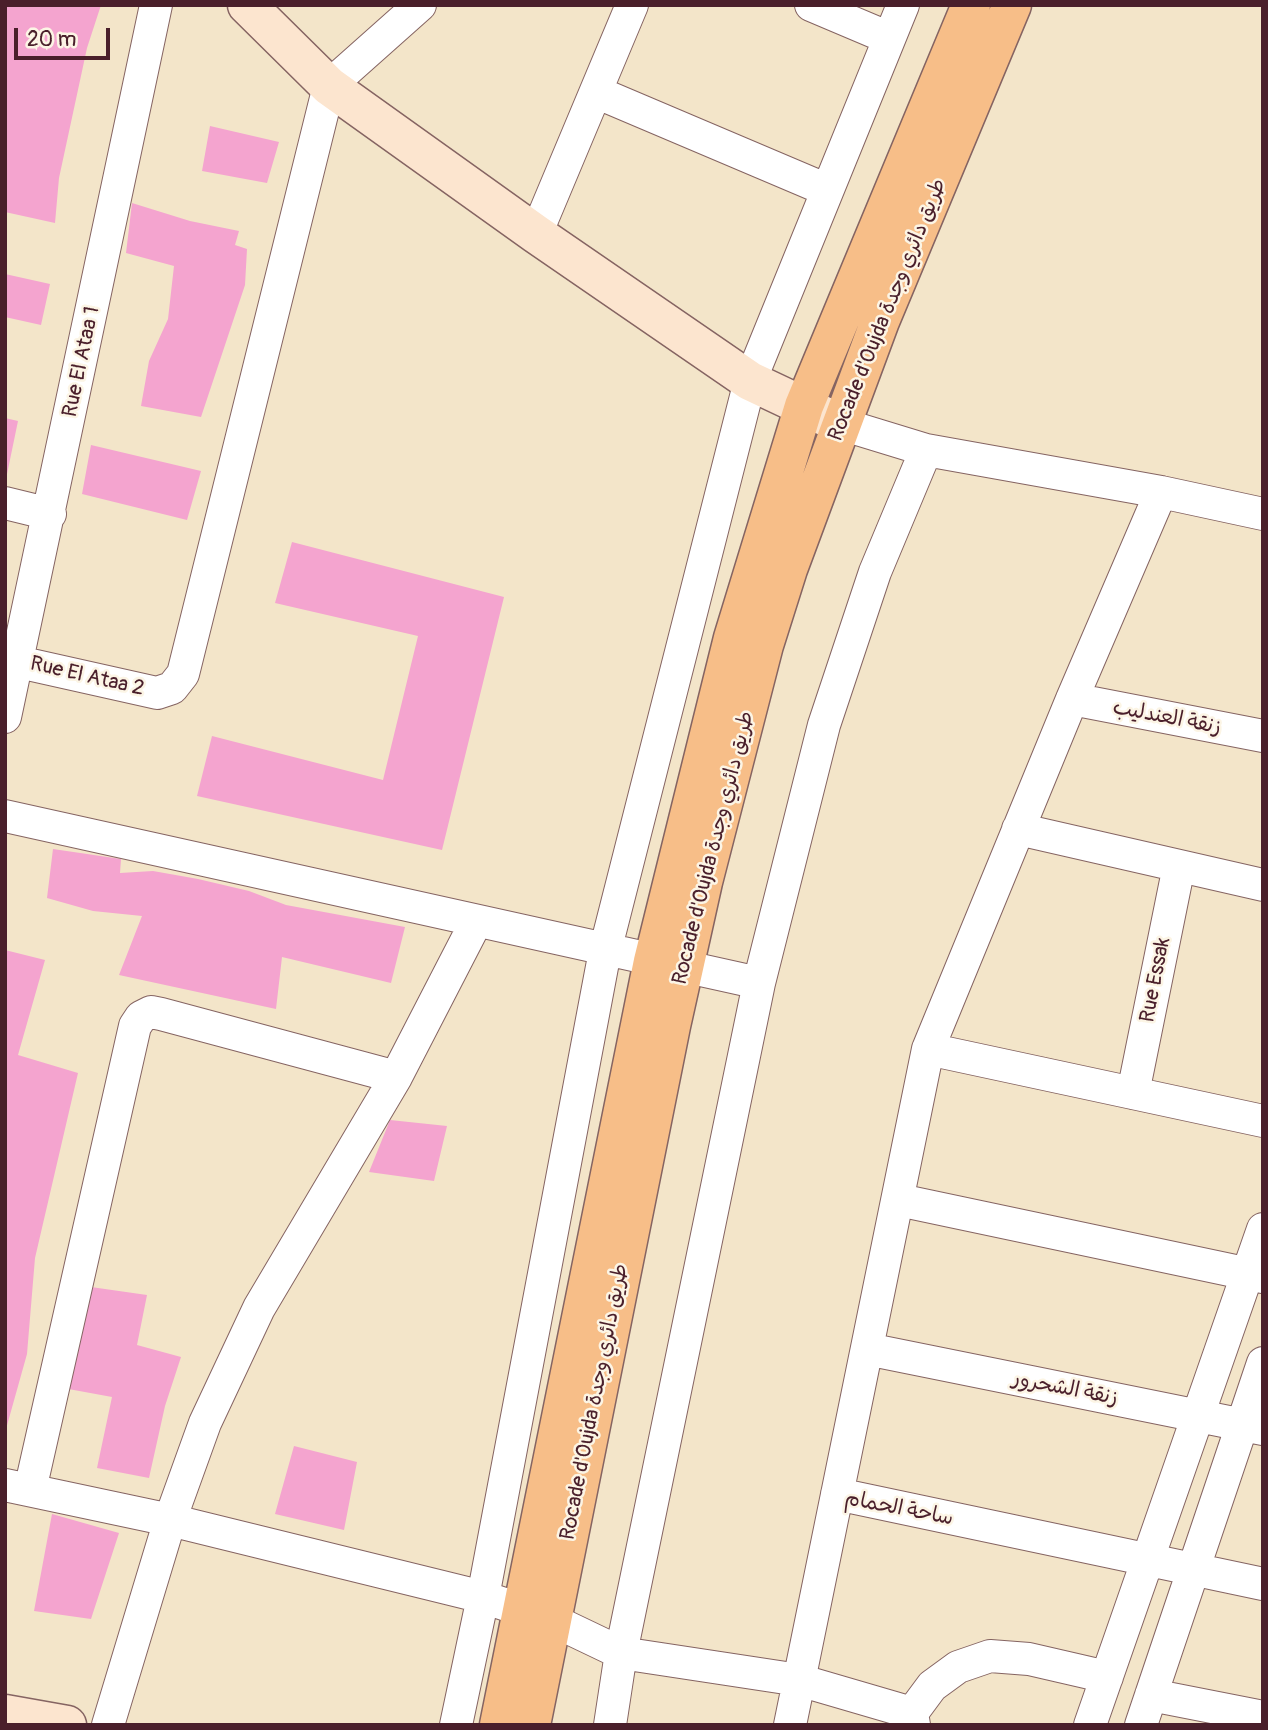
<!DOCTYPE html>
<html>
<head>
<meta charset="utf-8">
<style>
  body { margin:0 }
  #map { position:relative; width:1268px; height:1730px; overflow:hidden; background:#f3e5c9; font-family:Pangolin,sans-serif }
  canvas { display:block }
  .frame { position:absolute; inset:0; border:7px solid #4a1f2b; pointer-events:none }
  .scale { position:absolute; left:14px; top:28px; width:96px; height:32px; box-sizing:border-box; border:4px solid #4a1f2b; border-top:0; padding-left:9px; font-size:21px; line-height:24px; white-space:nowrap; color:#4a1f2b; -webkit-text-stroke:5px #fcf5e5; paint-order:stroke }
</style>
</head>
<body>
<div id="map">
<canvas width="1268" height="1730"></canvas>
<div class="frame"></div>
<div class="scale">20 m</div>
</div>
<script>
const g = document.querySelector('canvas').getContext('2d');
g.lineJoin = 'round';
function fillPath(path, color) { g.fillStyle = color; g.fill(path, 'evenodd'); }
const toPath = rows => new Path2D(rows.map(r => 'M' + r).join(''));
function strokePath(path, color, width, dash) { g.strokeStyle = color; g.lineWidth = width; g.lineCap = dash ? 'butt' : 'round'; g.setLineDash(dash || []); g.stroke(path); }
function write(font, color, halo, rows, align = 'center') {
  g.font = font + ' Pangolin,"Playpen Sans Arabic",sans-serif'; g.lineWidth = 5; g.setLineDash([]); g.textBaseline = 'middle'; g.strokeStyle = halo; g.fillStyle = color; for (const [text, x, y, turn = 0] of rows) {
    g.save(); g.translate(x, y); g.rotate((+turn || 0) * Math.PI / 180); g.textAlign = isNaN(turn) ? turn : align; if (halo) g.strokeText(text, 0, 0); g.fillText(text, 0, 0); g.restore();
  }
}
const building = toPath([
  [5,5,101,5,87,48,59,178,55,223,5,212],
  [210,126,279,142,267,183,202,171],
  [132,203,190,221,239,231,235,245,247,249,245,285,201,417,141,406,149,361,168,319,174,266,126,253],
  [5,274,50,284,41,325,5,317],
  [5,418,18,421,6,479,5,479],
  [91,445,201,471,187,520,82,494],
  [292,542,504,597,442,850,197,796,212,736,383,780,418,636,275,603],
  [53,849,121,859,120,873,153,871,198,879,249,891,286,905,405,927,391,983,282,957,276,1009,119,975,142,916,93,911,47,898],
  [5,950,45,960,18,1055,78,1073,35,1258,27,1354,6,1429],
  [390,1120,447,1126,434,1181,369,1172],
  [84,1286,147,1295,137,1345,181,1357,165,1406,149,1478,97,1468,112,1397,63,1388],
  [294,1446,357,1462,344,1530,275,1514],
  [52,1514,119,1533,91,1619,34,1611]
]);
const street = toPath([
  [811,5,889,38],
  [596,92,827,190],
  [536,234,632,5],
  [841,424,926,450,1161,492,1263,514],
  [5,503,50,514],
  [5,659,157,693,172,688,183,674,329,86,420,5],
  [1072,699,1263,736],
  [5,717,156,5],
  [5,816,759,983],
  [1018,829,1263,885],
  [928,1049,1263,1121],
  [1133,1093,1179,866],
  [899,1200,1263,1277],
  [867,1349,1263,1429],
  [5,1485,170,1520,483,1597,552,1620,621,1653,799,1680,912,1713],
  [30,1490,135,1026,141,1017,151,1012,161,1014,396,1077],
  [837,1494,1263,1584],
  [1151,1695,1263,1717],
  [108,1725,170,1520,205,1423,259,1308,396,1077,476,922],
  [456,1725,483,1597,605,951,750,381,903,5],
  [610,1725,621,1653,759,983,824,725,875,572,926,450],
  [790,1725,928,1049,1072,699,1161,492],
  [914,1725,912,1713,932,1686,958,1667,990,1656,1029,1659,1107,1677],
  [1090,1725,1263,1229],
  [1141,1725,1263,1363]
]);
const secondary = toPath([
  [247,5,329,86,536,234,750,381,841,424],
  [5,1714,67,1725]
]);
const highway = toPath([
  [499,1725,653,961,733,638,804,406,971,5],
  [531,1725,671,1026,703,882,764,645,788,569,880,321,1012,5]
]);
const streetNames = [
  ["Rocade d'Oujda طريق دائري وجدة",888,310,-68],
  ["Rue El Ataa 1",82,362,-78],
  ["Rue El Ataa 2",87,677,13],
  ["زنقة العندليب",1167,718,11],
  ["Rocade d'Oujda طريق دائري وجدة",714,848,-76],
  ["Rue Essak",1156,980,-79],
  ["زنقة الشحرور",1065,1389,11],
  ["Rocade d'Oujda طريق دائري وجدة",595,1402,-79],
  ["ساحة الحمام",899,1509,11]
];
fillPath(building, '#f4a4cf');
strokePath(street, '#856462', 34);
strokePath(secondary, '#856462', 41);
strokePath(highway, '#856462', 41);
strokePath(street, '#fff', 32);
strokePath(secondary, '#fce5cf', 38);
strokePath(highway, '#f7be88', 38);
write('21px', '#4a1f2b', '#fcf5e5', streetNames);
</script>
</body>
</html>
